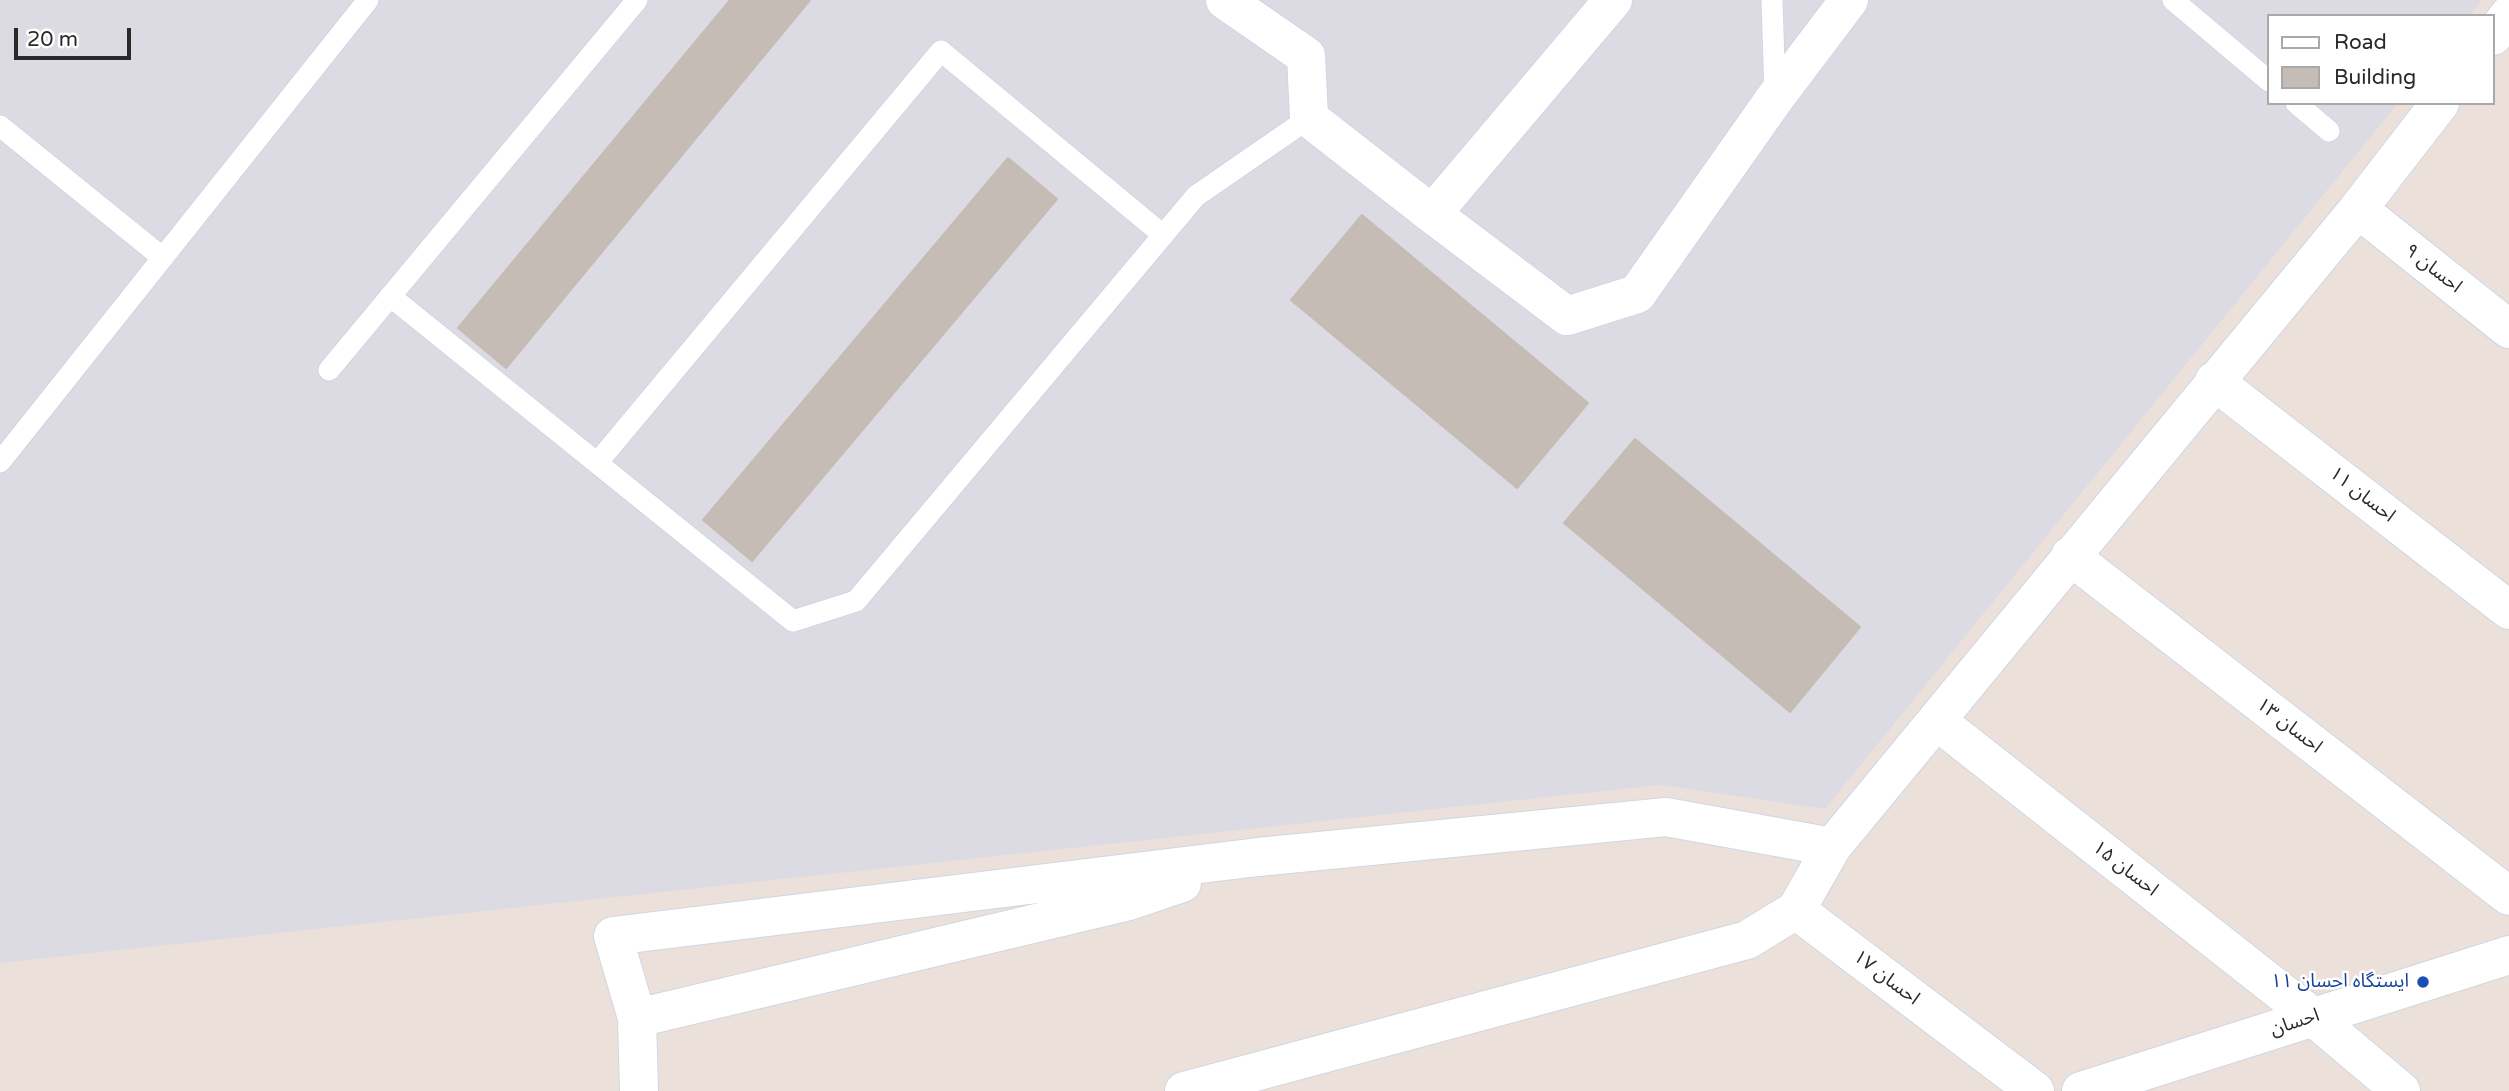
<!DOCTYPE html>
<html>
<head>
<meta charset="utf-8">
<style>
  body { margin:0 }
  #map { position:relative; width:2509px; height:1091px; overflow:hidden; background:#ece0da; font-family:"Varela Round",sans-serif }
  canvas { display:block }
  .legend { position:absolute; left:2267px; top:14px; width:228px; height:91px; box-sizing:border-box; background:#fff; border:2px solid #a9a9a9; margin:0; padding:9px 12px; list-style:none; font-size:21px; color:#292929 }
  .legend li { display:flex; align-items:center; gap:14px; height:35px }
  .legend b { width:35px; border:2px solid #a9a9a9 }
  .scale { position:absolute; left:14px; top:28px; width:117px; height:32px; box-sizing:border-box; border:4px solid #292929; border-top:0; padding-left:9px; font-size:21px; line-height:24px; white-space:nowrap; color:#292929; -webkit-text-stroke:5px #fff; paint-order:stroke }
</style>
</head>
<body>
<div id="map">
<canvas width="2509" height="1091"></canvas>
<ul class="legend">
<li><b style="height:9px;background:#fff"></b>Road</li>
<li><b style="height:19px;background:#c4bcb5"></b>Building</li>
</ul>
<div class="scale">20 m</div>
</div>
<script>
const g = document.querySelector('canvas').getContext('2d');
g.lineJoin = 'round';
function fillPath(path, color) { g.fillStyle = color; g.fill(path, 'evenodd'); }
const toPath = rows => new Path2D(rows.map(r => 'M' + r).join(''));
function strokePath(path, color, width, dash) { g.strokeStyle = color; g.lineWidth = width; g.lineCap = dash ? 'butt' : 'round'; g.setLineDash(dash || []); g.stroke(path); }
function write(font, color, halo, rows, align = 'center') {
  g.font = font + ' "Varela Round","Noto Sans Arabic",sans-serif'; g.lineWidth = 5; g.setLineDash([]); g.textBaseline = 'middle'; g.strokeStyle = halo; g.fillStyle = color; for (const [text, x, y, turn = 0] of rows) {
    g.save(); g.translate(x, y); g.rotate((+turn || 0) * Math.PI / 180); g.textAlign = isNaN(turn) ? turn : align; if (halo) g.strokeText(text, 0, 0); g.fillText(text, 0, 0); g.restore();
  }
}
const industrial = toPath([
  [0,0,2482,0,2470,16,2269,16,2269,103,2398,103,1825,809,1660,785,0,963]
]);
const building = toPath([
  [730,0,810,0,506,368,458,328,730,0],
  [1008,158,1057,199,752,561,703,520,1008,158],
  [1362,215,1588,403,1517,488,1291,300,1362,215],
  [1635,439,1860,627,1790,712,1564,523,1635,439]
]);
const service = toPath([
  [1772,0,1775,95],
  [2173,0,2269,81],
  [2296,103,2329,131],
  [0,126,163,258],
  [390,296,793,621,856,601,1196,196,1309,118],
  [329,370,637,0],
  [0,462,368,0],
  [597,463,941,51,1163,235]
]);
const minor = toPath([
  [1225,0,1306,56,1309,118,1432,214,1567,316,1637,294,1775,98,1849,0],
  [2493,36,2509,15],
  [2358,209,2509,329],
  [1432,214,1613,0],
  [2214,381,2509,610],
  [2070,556,2509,896],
  [1937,721,2313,1017,2401,1091],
  [1832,847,1796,910,2035,1091],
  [637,1018,1129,901,1182,883],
  [639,1091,637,1018,613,936,1258,857,1666,817,1832,847,2358,209,2440,103],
  [1184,1091,1747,940,1796,910]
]);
const tertiary = toPath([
  [2081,1091,2509,955]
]);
const markers = [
  [2423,982,7,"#1a4fb4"]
];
const streetNames = [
  ["احسان ۹",2433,269,38],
  ["احسان ۱۱",2362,495,38],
  ["احسان ۱۳",2289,726,38],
  ["احسان ۱۵",2125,869,38],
  ["احسان ۱۷",1886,978,37],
  ["احسان",2295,1023,-18]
];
const transitNames = [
  ["ایستگاه احسان ۱۱",2409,982]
];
fillPath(industrial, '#dcdbe4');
fillPath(building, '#c4bcb5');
strokePath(building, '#c7bcb3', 2);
strokePath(service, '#cfd7e3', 23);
strokePath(minor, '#cfd7e3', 40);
strokePath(tertiary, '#cfd7e3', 40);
strokePath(service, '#fff', 21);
strokePath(minor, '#fff', 38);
strokePath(tertiary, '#fff', 38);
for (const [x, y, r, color] of markers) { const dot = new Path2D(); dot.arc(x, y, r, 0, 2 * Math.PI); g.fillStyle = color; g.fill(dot); strokePath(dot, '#fff', 2.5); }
write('19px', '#292929', '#fff', streetNames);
write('19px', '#164399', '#fff', transitNames, 'right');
</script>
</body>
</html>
